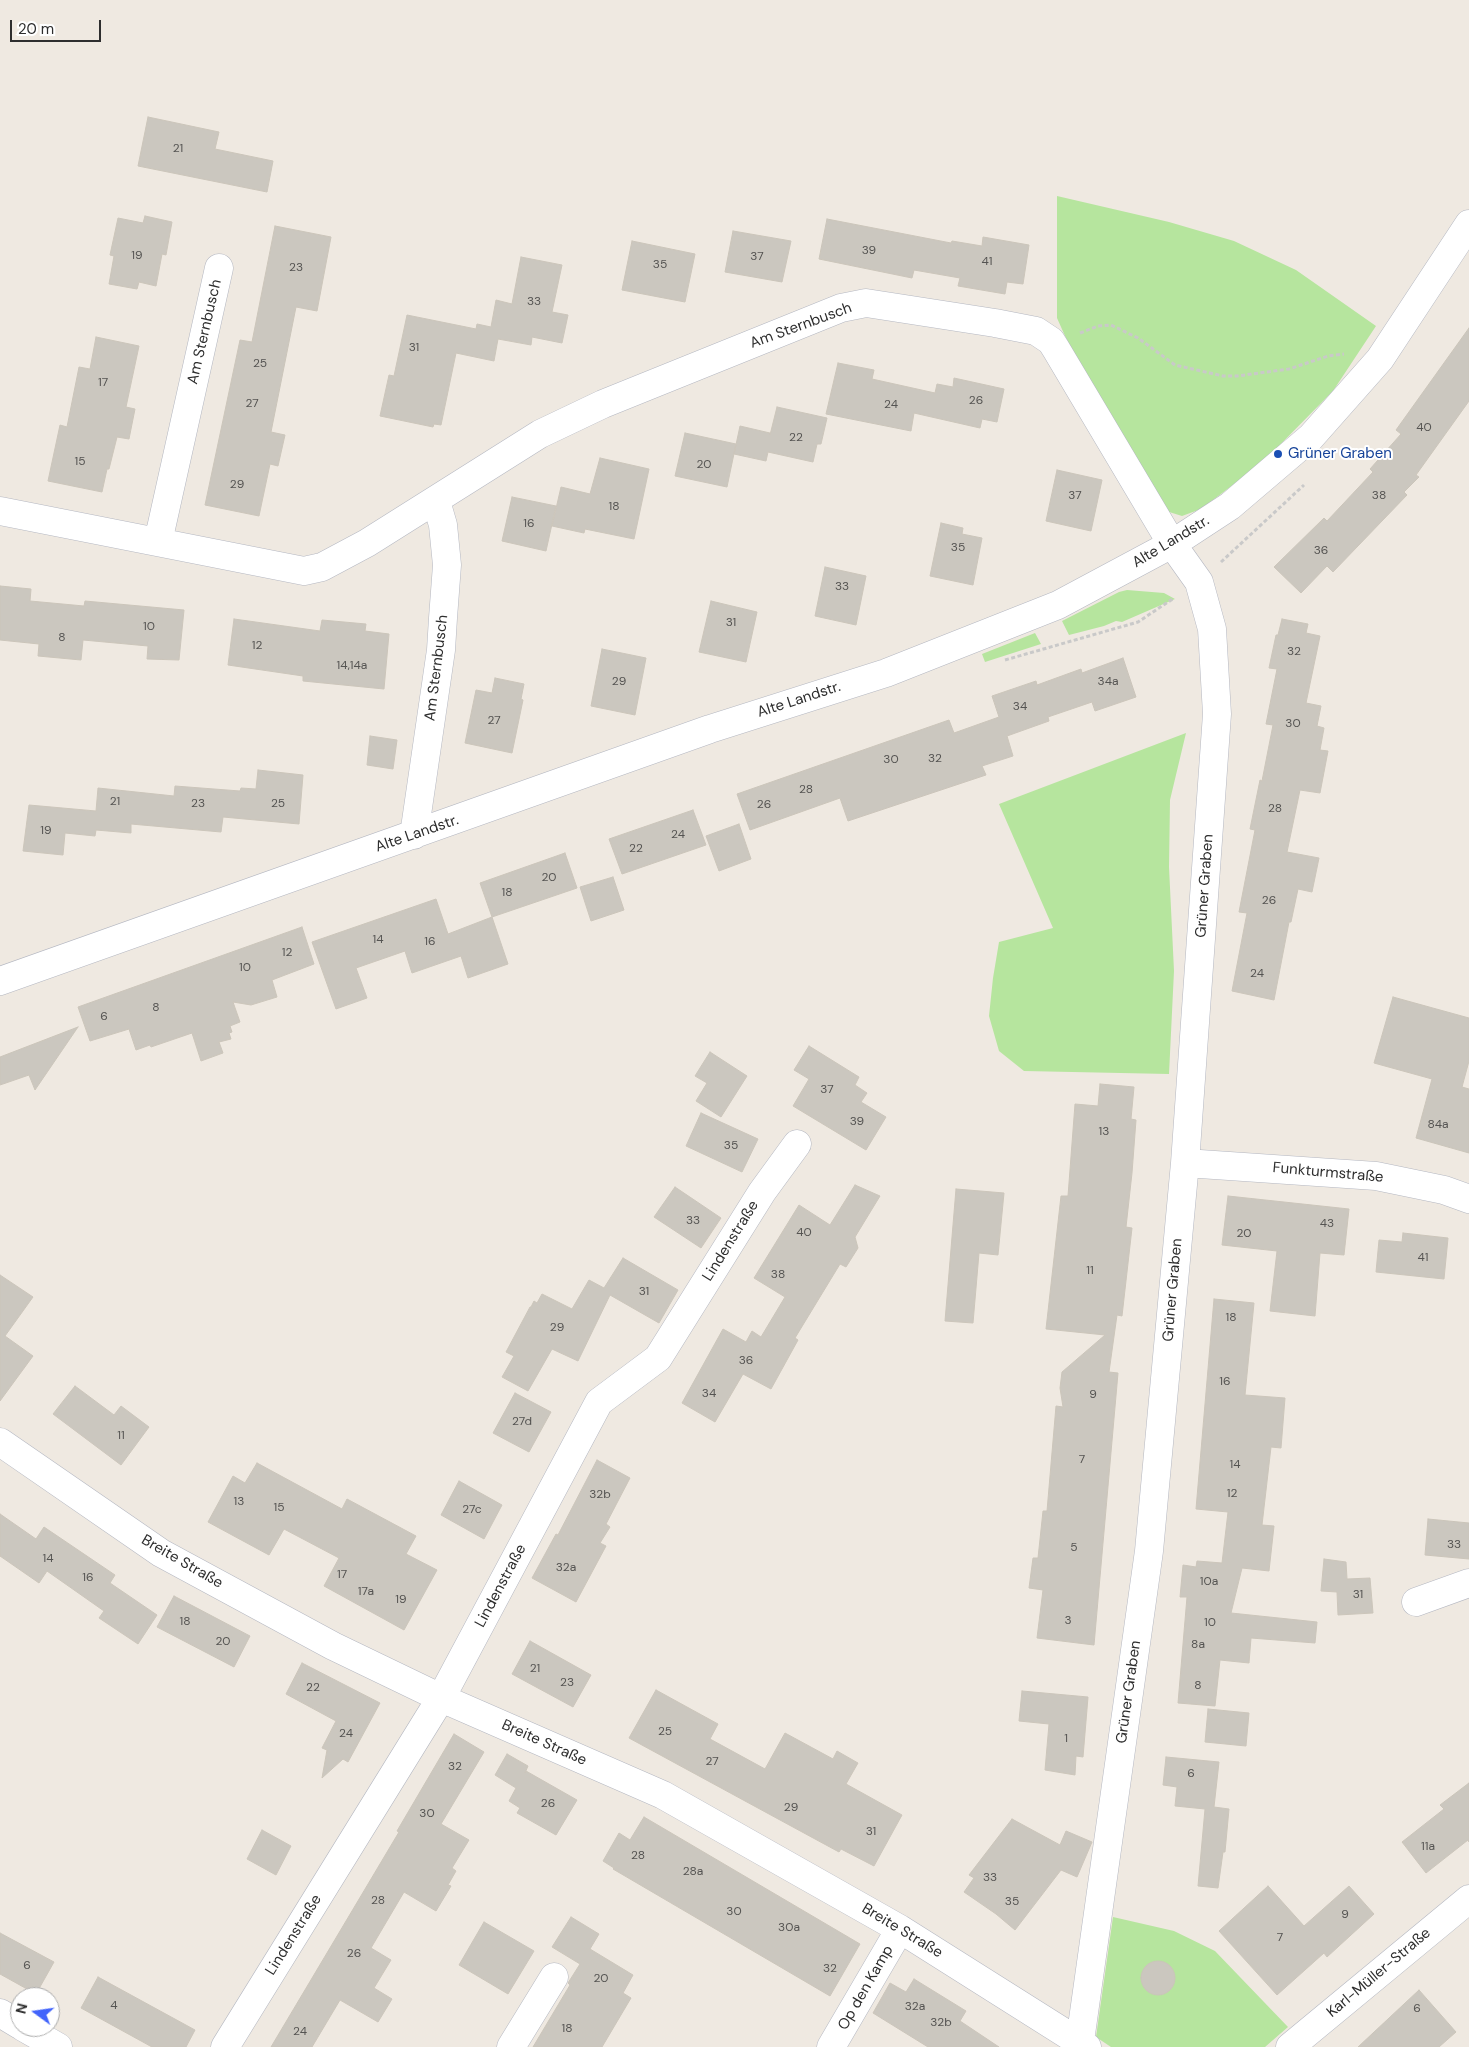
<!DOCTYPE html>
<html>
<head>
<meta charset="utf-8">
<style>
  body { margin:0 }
  #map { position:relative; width:1469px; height:2047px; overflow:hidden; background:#efe9e1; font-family:"DM Sans",sans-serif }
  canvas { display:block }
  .north { position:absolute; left:10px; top:1987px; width:50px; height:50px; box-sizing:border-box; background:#fff; border:1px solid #ababab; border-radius:50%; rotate:284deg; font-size:14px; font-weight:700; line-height:20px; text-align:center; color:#2e2e2e }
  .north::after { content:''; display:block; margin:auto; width:18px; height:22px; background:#4264fb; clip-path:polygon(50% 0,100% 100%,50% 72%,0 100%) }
  .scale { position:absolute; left:10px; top:20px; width:91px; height:22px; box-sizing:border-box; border:2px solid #2e2e2e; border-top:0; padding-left:6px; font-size:15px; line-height:18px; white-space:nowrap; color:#2e2e2e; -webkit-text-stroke:4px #fff; paint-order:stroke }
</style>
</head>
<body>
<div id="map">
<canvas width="1469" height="2047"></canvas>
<div class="north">N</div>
<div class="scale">20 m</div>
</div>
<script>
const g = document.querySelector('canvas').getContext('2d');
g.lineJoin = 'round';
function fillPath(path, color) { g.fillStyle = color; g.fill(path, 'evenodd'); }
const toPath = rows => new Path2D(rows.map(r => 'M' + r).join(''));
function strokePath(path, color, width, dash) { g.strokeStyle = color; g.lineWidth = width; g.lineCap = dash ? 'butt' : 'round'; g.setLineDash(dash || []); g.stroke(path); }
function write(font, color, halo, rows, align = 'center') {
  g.font = font + ' "DM Sans",sans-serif'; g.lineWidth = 4; g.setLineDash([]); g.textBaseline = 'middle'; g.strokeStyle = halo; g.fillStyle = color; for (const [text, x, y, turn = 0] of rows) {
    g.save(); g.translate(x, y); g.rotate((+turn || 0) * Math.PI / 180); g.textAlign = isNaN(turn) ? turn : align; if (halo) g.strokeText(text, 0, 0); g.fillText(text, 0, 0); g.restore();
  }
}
const green = toPath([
  [1057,196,1169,222,1234,241,1296,270,1376,326,1333,391,1262,463,1201,509,1182,516,1166,511,1082,374,1057,318],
  [1127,590,1164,593,1175,599,1122,622,1116,621,1104,626,1069,635,1062,621,1119,592],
  [1035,633,1041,644,985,662,982,654],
  [1186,733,1170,800,1169,867,1174,971,1169,1074,1024,1071,999,1051,989,1016,993,978,999,942,1053,928,999,804],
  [1113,1917,1174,1931,1215,1951,1288,2027,1265,2047,1111,2047,1096,2037]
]);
const building = toPath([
  [148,117,219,132,215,149,273,161,267,192,138,166,148,117],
  [145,216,172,222,166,255,162,254,156,286,139,282,137,289,109,284,114,256,110,255,118,218,143,223,145,216],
  [827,219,951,243,952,241,982,246,983,237,1029,245,1023,284,1007,282,1005,294,958,286,960,278,914,270,912,278,819,259,827,219],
  [275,226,331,237,317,311,296,307,271,432,285,435,278,466,270,464,259,516,205,505,240,340,252,342,275,226],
  [733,231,791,241,782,282,725,272,733,231],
  [632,241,695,254,685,302,622,290,632,241],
  [521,257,562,265,552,312,568,315,562,343,532,337,531,345,498,339,494,361,456,353,441,425,434,424,433,427,380,416,389,375,394,376,407,315,476,329,477,324,491,327,496,300,512,304,521,257],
  [1469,328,1469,401,1416,475,1419,477,1404,492,1407,495,1333,572,1327,566,1301,593,1274,567,1324,518,1327,521,1373,472,1370,469,1401,434,1396,430,1469,328],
  [96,337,139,346,126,407,135,409,129,439,117,437,109,469,107,469,102,492,48,481,60,425,67,427,79,367,90,369,96,337],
  [838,363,874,370,872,379,935,393,937,384,953,387,954,378,1004,389,997,422,982,419,980,428,914,413,911,431,826,414,838,363],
  [777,407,827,418,821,444,817,444,813,462,768,452,766,461,734,454,740,426,770,433,770,435,777,407],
  [685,433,736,444,727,487,675,476,685,433],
  [600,458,649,469,634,539,585,529,584,533,552,526,561,487,590,494,600,458],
  [1057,470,1102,480,1091,531,1046,521,1057,470],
  [512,497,556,506,546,551,502,541,512,497],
  [941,523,963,528,962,534,982,538,973,585,930,576,941,523],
  [825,567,866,576,856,625,815,616,825,567],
  [0,586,31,589,30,601,84,606,85,601,184,610,179,660,147,659,148,646,83,640,81,660,38,656,39,644,0,640,0,586],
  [711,601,757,612,746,662,699,652,711,601],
  [234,619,320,631,322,620,366,624,365,631,389,634,384,689,303,681,303,676,228,665,234,619],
  [1282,619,1308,624,1306,633,1320,636,1306,703,1321,706,1317,726,1324,728,1320,750,1328,751,1320,793,1300,790,1287,852,1319,858,1312,892,1298,889,1291,922,1289,922,1274,1000,1232,991,1247,913,1239,912,1255,830,1250,829,1260,780,1262,781,1273,725,1266,724,1277,669,1269,668,1276,635,1278,635,1282,619],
  [602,649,646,658,635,715,591,706,602,649],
  [1123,658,1136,697,1095,711,1092,702,1048,717,1049,721,1007,736,1013,756,982,766,986,775,848,821,840,798,750,830,737,794,949,720,954,733,999,717,992,696,1036,681,1037,685,1081,669,1082,673,1123,658],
  [495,678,524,684,521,699,523,700,512,753,465,743,476,690,492,693,495,678],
  [370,736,397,740,393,769,367,765,370,736],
  [258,770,303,775,299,824,223,817,221,832,131,824,131,833,96,830,95,836,65,833,63,855,23,851,29,805,96,811,98,788,174,796,175,786,240,791,241,788,256,789,258,770],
  [693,810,706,845,622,874,609,839,693,810],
  [739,824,751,859,719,871,706,836,739,824],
  [565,853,577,888,492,917,508,964,468,978,461,956,412,973,405,951,356,968,367,998,336,1009,312,942,436,899,448,934,492,917,480,883,565,853],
  [613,877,624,910,591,921,580,887,613,877],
  [302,927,314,964,272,980,277,997,251,1005,233,1002,240,1022,230,1026,232,1032,229,1033,231,1039,219,1042,223,1053,201,1061,192,1033,151,1047,150,1045,136,1050,129,1029,90,1041,78,1007,302,927],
  [1393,997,1469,1018,1469,1061,1462,1087,1469,1089,1469,1153,1416,1138,1432,1079,1374,1063,1393,997],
  [78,1027,35,1090,29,1075,0,1085,0,1057,78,1027],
  [809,1046,859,1077,855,1085,867,1093,861,1102,886,1117,866,1150,793,1106,809,1079,794,1070,809,1046],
  [710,1052,747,1076,721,1117,696,1101,707,1083,695,1076,710,1052],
  [1100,1084,1134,1087,1131,1119,1136,1120,1132,1173,1126,1227,1132,1228,1122,1316,1117,1315,1109,1372,1118,1373,1094,1645,1037,1638,1043,1590,1029,1588,1033,1558,1038,1558,1043,1511,1047,1511,1056,1406,1063,1407,1060,1388,1062,1372,1105,1335,1046,1329,1061,1196,1068,1196,1075,1104,1098,1106,1100,1084],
  [701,1113,758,1139,742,1172,686,1146,701,1113],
  [855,1185,880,1196,855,1237,858,1248,846,1267,840,1264,795,1338,798,1340,771,1389,743,1374,715,1422,682,1403,723,1329,746,1342,752,1331,761,1337,785,1297,754,1278,799,1205,830,1225,855,1185],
  [675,1187,721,1218,701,1248,654,1217,675,1187],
  [956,1189,1004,1193,998,1255,979,1253,973,1323,945,1321,956,1189],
  [1228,1196,1349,1209,1344,1255,1320,1253,1315,1316,1270,1311,1277,1251,1222,1245,1228,1196],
  [1403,1233,1448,1238,1444,1279,1376,1272,1379,1240,1402,1242,1403,1233],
  [623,1258,678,1290,659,1323,610,1295,578,1361,552,1349,528,1391,502,1377,514,1356,506,1352,530,1307,531,1307,534,1301,537,1303,542,1294,572,1309,589,1280,604,1288,623,1258],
  [0,1275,33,1297,5,1336,33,1356,0,1401,0,1275],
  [1214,1299,1254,1303,1245,1395,1285,1398,1281,1448,1271,1447,1262,1525,1274,1526,1269,1571,1242,1568,1231,1613,1317,1622,1315,1643,1251,1638,1249,1663,1220,1660,1215,1706,1178,1703,1187,1597,1180,1597,1183,1565,1196,1567,1197,1561,1222,1563,1228,1512,1196,1509,1214,1299],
  [75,1386,114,1415,121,1406,149,1427,121,1465,53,1414,75,1386],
  [515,1393,551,1412,529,1452,493,1433,515,1393],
  [597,1460,630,1478,606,1524,610,1527,600,1543,606,1546,576,1602,532,1578,556,1534,558,1535,597,1460],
  [257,1463,342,1509,347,1499,416,1536,406,1554,437,1570,404,1630,324,1586,339,1558,284,1529,269,1555,208,1522,233,1476,245,1483,257,1463],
  [459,1481,502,1505,484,1539,441,1515,459,1481],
  [0,1514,36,1539,44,1527,115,1575,110,1583,157,1615,138,1644,99,1618,104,1611,47,1571,39,1583,0,1556,0,1514],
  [1428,1519,1469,1523,1469,1559,1425,1555,1428,1519],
  [1324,1559,1346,1562,1347,1579,1370,1578,1373,1613,1338,1615,1337,1592,1321,1591,1324,1559],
  [174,1596,250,1636,234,1667,157,1627,174,1596],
  [530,1641,591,1675,573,1707,512,1674,530,1641],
  [302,1663,380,1703,348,1762,343,1759,322,1778,327,1750,322,1748,336,1721,286,1694,302,1663],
  [656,1690,718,1724,710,1739,765,1769,785,1733,833,1759,837,1751,858,1763,846,1784,902,1815,874,1866,841,1849,839,1852,815,1839,629,1738,656,1690],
  [1022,1691,1088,1697,1083,1757,1076,1756,1075,1775,1045,1770,1049,1724,1019,1721,1022,1691],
  [1208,1709,1249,1713,1246,1746,1205,1742,1208,1709],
  [454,1734,484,1752,441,1824,469,1840,452,1868,456,1871,448,1885,451,1886,436,1911,404,1892,371,1948,391,1960,374,1988,392,1999,378,2022,340,2000,312,2047,271,2047,399,1832,397,1831,454,1734],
  [507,1754,528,1766,525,1773,526,1771,577,1800,556,1835,517,1813,520,1808,509,1801,516,1788,495,1775,507,1754],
  [1166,1757,1219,1762,1214,1807,1229,1809,1225,1852,1223,1852,1218,1888,1198,1886,1205,1809,1175,1806,1177,1787,1163,1785,1166,1757],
  [1469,1783,1469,1842,1468,1840,1426,1873,1402,1842,1444,1809,1440,1805,1469,1783],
  [644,1817,860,1944,830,1996,613,1869,614,1868,603,1861,619,1833,630,1840,644,1817],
  [1012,1819,1060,1845,1066,1831,1092,1842,1077,1877,1061,1870,1015,1930,996,1914,964,1892,974,1878,969,1875,1012,1819],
  [262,1830,291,1846,276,1875,247,1859,262,1830],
  [1268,1886,1304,1926,1349,1886,1374,1914,1327,1957,1324,1953,1277,1995,1219,1931,1268,1886],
  [571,1917,599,1934,590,1949,633,1975,623,1993,631,1998,602,2047,533,2047,570,1985,568,1983,580,1964,552,1947,571,1917],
  [484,1922,534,1951,508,1994,459,1965,484,1922],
  [0,1933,54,1962,36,1994,0,1974,0,1933],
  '1141 1978a17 17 0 1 1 34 0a17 17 0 1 1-34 0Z',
  [98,1977,195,2030,186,2047,152,2047,81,2008,98,1977],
  [914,1979,966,2011,960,2021,999,2047,928,2047,873,2013,890,1983,906,1992,914,1979],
  [1419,1990,1456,2032,1439,2047,1358,2047,1419,1990]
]);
const path = toPath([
  [1080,333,1098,326,1111,325,1138,338,1175,365,1223,376,1237,376,1289,369,1328,356,1344,354],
  [1221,562,1304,485],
  [1005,660,1138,622,1174,598]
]);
const minor = toPath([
  [0,511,304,571,322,567,367,543,540,434,603,404,841,308,866,303,995,323,1036,331,1051,341,1056,349,1172,544,1199,582,1212,629,1217,714,1185,1163,1149,1551,1080,2041],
  [158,542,219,268],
  [414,835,441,650,443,618,447,565,443,525,436,501],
  [0,981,710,729,886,673,1058,605,1172,544,1230,506,1311,437,1380,359,1469,224],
  [1185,1163,1376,1176,1444,1190,1469,1199],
  [0,1442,161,1553,333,1646,441,1698,663,1795,900,1929,1087,2047],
  [1416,1602,1469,1583],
  [0,2013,20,2025],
  [23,2027,58,2047],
  [225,2047,441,1698,599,1402,658,1358,762,1192,797,1144],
  [511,2047,554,1977],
  [831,2047,900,1929],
  [1290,2047,1469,1899]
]);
const markers = [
  [1278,454,5,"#1a4fb4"]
];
const numberNames = [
  ["21",178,149],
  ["39",869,251],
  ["19",137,256],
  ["37",757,257],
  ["41",987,262],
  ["35",660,265],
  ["23",296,268],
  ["33",534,302],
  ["31",414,348],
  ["25",260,364],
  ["17",103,383],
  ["26",976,401],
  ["27",252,404],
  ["24",891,405],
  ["40",1424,428],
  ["22",796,438],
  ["15",80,462],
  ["20",704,465],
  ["29",237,485],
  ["37",1075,496],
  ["38",1379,496],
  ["18",614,507],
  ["16",529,524],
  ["35",958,548],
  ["36",1321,551],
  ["33",842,587],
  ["31",731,623],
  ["10",149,627],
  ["8",62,638],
  ["12",257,646],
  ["32",1294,652],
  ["14,14a",352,666],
  ["29",619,682],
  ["34a",1108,682],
  ["34",1020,707],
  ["27",494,721],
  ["30",1293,724],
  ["32",935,759],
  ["30",891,760],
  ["28",806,790],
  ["21",115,802],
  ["23",198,804],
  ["25",278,804],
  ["26",764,805],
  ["28",1275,809],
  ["19",46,831],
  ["24",678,835],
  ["22",636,849],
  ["20",549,878],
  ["18",507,893],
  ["26",1269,901],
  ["14",378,940],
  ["16",430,942],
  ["12",287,953],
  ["10",245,968],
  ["24",1257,974],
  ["8",156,1008],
  ["6",104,1017],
  ["37",827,1090],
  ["39",857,1122],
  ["84a",1438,1125],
  ["13",1104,1132],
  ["35",731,1146],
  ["33",693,1221],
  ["43",1327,1224],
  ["40",804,1233],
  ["20",1244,1234],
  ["41",1423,1258],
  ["11",1090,1271],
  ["38",778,1275],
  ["31",644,1292],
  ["18",1231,1318],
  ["29",557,1328],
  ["36",746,1361],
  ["16",1225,1382],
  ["34",709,1394],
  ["9",1093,1395],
  ["27d",522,1422],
  ["11",121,1436],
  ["7",1082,1460],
  ["14",1235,1465],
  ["12",1232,1494],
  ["32b",600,1495],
  ["13",239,1502],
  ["15",279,1508],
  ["27c",472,1510],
  ["33",1454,1545],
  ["5",1074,1548],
  ["14",48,1559],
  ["32a",566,1568],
  ["17",342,1575],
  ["16",88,1578],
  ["10a",1209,1582],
  ["17a",366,1592],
  ["31",1358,1595],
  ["19",401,1600],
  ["3",1068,1621],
  ["18",185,1622],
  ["10",1210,1623],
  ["20",223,1642],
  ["8a",1198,1645],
  ["21",535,1669],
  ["23",567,1683],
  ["8",1198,1686],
  ["22",313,1688],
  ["25",665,1732],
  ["24",346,1734],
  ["1",1066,1739],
  ["27",712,1762],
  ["32",455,1767],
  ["6",1191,1774],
  ["26",548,1804],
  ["29",791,1808],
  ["30",427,1814],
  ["31",871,1832],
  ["11a",1428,1847],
  ["28",638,1856],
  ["28a",693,1872],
  ["33",990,1878],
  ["28",378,1901],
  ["35",1012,1902],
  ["30",734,1912],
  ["9",1345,1915],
  ["30a",789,1928],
  ["7",1280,1938],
  ["26",354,1954],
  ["6",27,1966],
  ["32",830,1969],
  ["20",601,1979],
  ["4",114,2006],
  ["32a",915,2007],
  ["6",1417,2009],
  ["32b",941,2023],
  ["18",567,2029],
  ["24",300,2032]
];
const streetNames = [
  ["Am Sternbusch",801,326,-20],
  ["Am Sternbusch",205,332,-77],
  ["Alte Landstr.",1171,542,-31],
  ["Am Sternbusch",437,668,-83],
  ["Alte Landstr.",799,700,-18],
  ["Alte Landstr.",417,834,-19],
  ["Grüner Graben",1205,886,-86],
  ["Funkturmstraße",1328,1173,5],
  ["Lindenstraße",731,1241,-58],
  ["Grüner Graben",1173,1290,-85],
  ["Breite Straße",182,1562,30],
  ["Lindenstraße",501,1586,-62],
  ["Grüner Graben",1129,1692,-82],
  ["Breite Straße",544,1743,24],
  ["Breite Straße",902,1931,31],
  ["Lindenstraße",294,1935,-58],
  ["Karl-Müller-Straße",1379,1973,-40],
  ["Op den Kamp",866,1988,-60]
];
const transitNames = [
  ["Grüner Graben",1288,454]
];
fillPath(green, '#b6e59e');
fillPath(building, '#cbc7bf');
strokePath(building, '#cbc5ba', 1);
strokePath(minor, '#b4b7c1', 29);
strokePath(path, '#c9c9c9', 3, [4, 2.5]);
strokePath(minor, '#fff', 28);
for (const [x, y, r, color] of markers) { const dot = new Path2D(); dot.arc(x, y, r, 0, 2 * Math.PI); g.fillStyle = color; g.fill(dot); strokePath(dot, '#fff', 2); }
write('12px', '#555452', null, numberNames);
write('15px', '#2e2e2e', '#fff', streetNames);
write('15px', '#164399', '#fff', transitNames, 'left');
</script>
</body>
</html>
